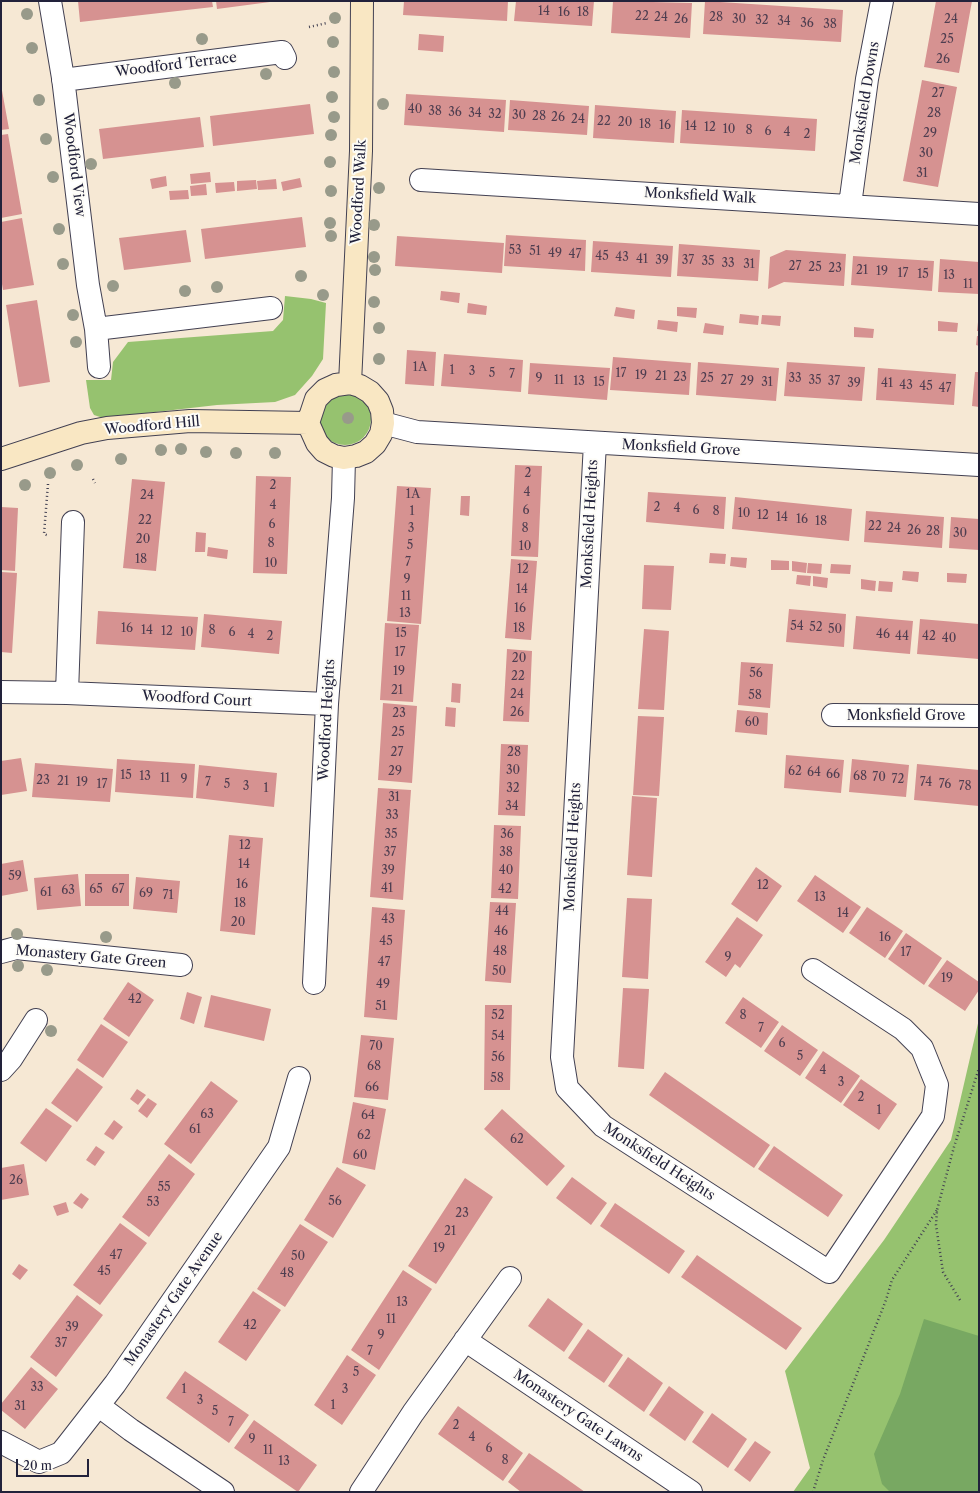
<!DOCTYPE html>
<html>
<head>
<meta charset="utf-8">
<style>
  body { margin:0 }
  #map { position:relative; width:980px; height:1493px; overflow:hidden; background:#f6e8d4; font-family:"Libre Caslon Text",serif }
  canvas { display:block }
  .frame { position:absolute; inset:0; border:2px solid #22223b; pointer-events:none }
  .scale { position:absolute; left:16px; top:1459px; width:73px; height:18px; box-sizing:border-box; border:2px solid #22223b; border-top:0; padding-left:5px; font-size:12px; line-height:14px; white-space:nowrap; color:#22223b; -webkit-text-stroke:3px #fdfcf7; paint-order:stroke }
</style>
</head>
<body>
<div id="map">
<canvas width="980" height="1493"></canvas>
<div class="frame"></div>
<div class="scale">20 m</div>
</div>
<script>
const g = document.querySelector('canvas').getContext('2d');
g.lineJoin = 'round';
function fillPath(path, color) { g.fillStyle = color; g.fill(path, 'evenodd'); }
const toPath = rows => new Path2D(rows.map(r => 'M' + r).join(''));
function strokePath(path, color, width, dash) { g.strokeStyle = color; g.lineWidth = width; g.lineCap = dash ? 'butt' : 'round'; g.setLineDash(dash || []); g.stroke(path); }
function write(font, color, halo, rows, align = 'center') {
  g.font = font + ' "Libre Caslon Text",serif'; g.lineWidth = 4; g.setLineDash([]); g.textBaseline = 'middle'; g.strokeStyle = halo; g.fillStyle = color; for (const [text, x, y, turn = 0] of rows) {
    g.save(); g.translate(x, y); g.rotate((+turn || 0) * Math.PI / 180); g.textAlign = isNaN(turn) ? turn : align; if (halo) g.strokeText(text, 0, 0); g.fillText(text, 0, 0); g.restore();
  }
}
const green = toPath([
  [285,296,311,299,326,303,323,359,312,376,295,395,275,402,217,405,103,418,94,415,90,408,86,380,111,380,113,362,128,342,273,331,283,320],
  '319 419a26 26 0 1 1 52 0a26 26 0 1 1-52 0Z',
  [979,1019,979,1492,793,1492,810,1468,785,1371,884,1240,951,1140]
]);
const forest = toPath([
  [924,1319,979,1336,979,1492,890,1492,882,1484,874,1454,900,1394]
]);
const building = toPath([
  [78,1,212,1,213,7,80,22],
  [216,1,269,1,270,2,217,9],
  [404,1,508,1,507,21,403,15],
  [516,1,594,1,592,26,514,21],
  [613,1,692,3,690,38,611,33],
  [705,1,843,10,841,42,703,34],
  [936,1,972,1,959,73,924,67],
  [419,34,444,36,443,52,418,50],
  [922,80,957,87,938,187,903,181],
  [1,85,9,129,1,130],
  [406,94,506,100,504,132,404,125],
  [510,100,589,106,587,135,508,130],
  [310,104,314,134,213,146,210,116],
  [595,105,676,111,674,143,593,138],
  [682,110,817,119,815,151,680,143],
  [200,117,204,147,103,159,99,129],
  [8,134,22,214,1,218,1,135],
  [210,172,211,182,191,184,190,174],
  [166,176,167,186,152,189,150,179],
  [300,178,302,187,283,191,281,182],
  [276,179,277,189,258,190,257,181],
  [256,180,257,189,237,191,237,181],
  [234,182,235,191,216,193,215,183],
  [206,184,207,195,191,196,190,186],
  [188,190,189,199,170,200,169,191],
  [302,217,306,247,205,259,201,229],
  [22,218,34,285,3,290,1,278,1,222],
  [186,230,191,262,124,270,119,238],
  [506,235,586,240,585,271,504,266],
  [397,236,504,243,502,273,395,266],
  [593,241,673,246,671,277,591,272],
  [679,244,760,250,758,281,677,276],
  [786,250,846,254,844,286,784,282,768,289,770,257],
  [853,256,934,261,932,291,851,285],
  [940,259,979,262,979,294,938,292],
  [441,291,460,293,459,303,440,300],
  [37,300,50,382,19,387,6,305],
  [468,303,487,306,486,315,467,313],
  [616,307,635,310,634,319,614,316],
  [677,307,697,308,696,318,677,316],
  [740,314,759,316,758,325,739,323],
  [762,315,781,316,780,326,761,324],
  [658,320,678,322,677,332,657,329],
  [938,321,958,323,957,332,938,331],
  [978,322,979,322,979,331,977,331],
  [705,323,724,326,723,335,703,333],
  [854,327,874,329,873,338,854,337],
  [977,336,979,336,979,346,976,345],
  [407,350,436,352,434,386,405,384],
  [444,354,523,360,521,392,441,386],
  [613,357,691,363,689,395,610,390],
  [698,362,779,368,776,401,696,395],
  [787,362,865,367,862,401,784,396],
  [530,363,610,368,607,400,528,394],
  [878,368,956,374,954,405,876,400],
  [975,372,979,372,979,407,972,406],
  [515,465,542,466,538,557,511,556],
  [256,476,291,477,287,574,253,573],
  [132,479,165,482,156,571,123,568],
  [397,486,431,488,421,624,387,621],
  [648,492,726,497,724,529,646,522],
  [461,496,470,496,469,516,460,515],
  [735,497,852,509,849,541,732,529],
  [1,507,18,508,15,571,1,570],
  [866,511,944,517,942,548,864,542],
  [951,517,979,519,979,550,949,548],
  [196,532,206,533,205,552,195,552],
  [208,547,228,550,227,559,207,556],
  [710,553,726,554,725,564,709,563],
  [731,557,747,558,746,568,730,566],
  [511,559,537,561,531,640,505,638],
  [771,560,789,561,789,570,771,570],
  [792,561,807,563,806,573,792,571],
  [808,563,822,564,821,574,807,573],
  [831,564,851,565,850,574,830,573],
  [644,565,674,566,671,610,642,609],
  [903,571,919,572,918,582,902,580],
  [1,572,17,573,12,653,1,652],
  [947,573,967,574,966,583,947,582],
  [797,575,811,576,810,586,796,584],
  [813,576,828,578,827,588,813,586],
  [861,579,876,581,875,591,861,589],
  [879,581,893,582,892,592,878,591],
  [789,609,846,614,844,647,786,642],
  [98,611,198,617,195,650,96,644],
  [204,614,282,621,279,654,201,647],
  [856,616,913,621,910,654,853,649],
  [920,619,979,624,979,659,917,654],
  [385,623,419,625,413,702,380,700],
  [644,629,669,631,664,710,638,709],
  [507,649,532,651,529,722,503,721],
  [741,662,773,664,770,708,738,705],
  [452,683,461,684,460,703,451,702],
  [383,703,417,706,412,783,378,780],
  [446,707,456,708,455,727,445,726],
  [737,710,768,713,767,735,735,732],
  [638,716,664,717,659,796,633,795],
  [501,744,528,745,525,816,498,815],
  [786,755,844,760,841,793,784,788],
  [21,758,27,791,1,795,1,761],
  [117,759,195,764,193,798,115,792],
  [852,759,909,765,906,797,849,792],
  [35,763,113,769,110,802,32,797],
  [917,764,979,770,979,806,914,800],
  [199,765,277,773,274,807,196,798],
  [378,788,411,790,403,900,370,897],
  [632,796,657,798,652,877,627,875],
  [494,825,521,826,518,899,491,898],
  [229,835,263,838,255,935,220,931],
  [23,860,28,891,1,896,1,864],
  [756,867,782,886,757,922,731,904],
  [78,874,81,906,37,910,34,878],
  [85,874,129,874,129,906,85,906],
  [815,875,861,907,843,933,797,901],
  [136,877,180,881,177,913,133,909],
  [627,898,652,899,648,979,622,977],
  [490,902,516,903,511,983,485,981],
  [372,907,405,910,397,1020,364,1017],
  [867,907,903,931,885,958,849,933],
  [737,917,763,935,740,968,735,964,726,977,705,962],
  [906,933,942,958,924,985,888,959],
  [947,960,979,982,979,990,965,1011,928,986],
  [128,982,154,1000,129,1037,103,1019],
  [623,988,649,989,644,1069,618,1067],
  [187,992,202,997,194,1024,180,1019],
  [211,995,271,1009,264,1041,204,1027],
  [743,997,779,1022,761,1048,725,1023],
  [485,1005,512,1005,510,1090,484,1090],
  [101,1024,128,1042,103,1078,77,1060],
  [782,1025,818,1050,800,1076,764,1051],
  [361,1035,394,1038,388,1100,354,1097],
  [823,1051,860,1076,841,1103,805,1078],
  [77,1068,103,1087,77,1122,51,1103],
  [665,1072,770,1145,754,1168,649,1095],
  [861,1079,897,1104,879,1130,843,1105],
  [211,1081,238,1101,191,1164,164,1144],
  [137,1089,146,1095,138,1105,130,1099],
  [148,1098,157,1104,147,1118,138,1111],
  [353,1102,386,1109,375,1170,342,1163],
  [46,1108,72,1126,46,1162,20,1143],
  [502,1109,565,1166,547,1186,484,1129],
  [114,1120,123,1127,113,1140,104,1134],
  [96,1146,105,1152,95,1166,86,1160],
  [774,1146,843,1195,828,1217,758,1169],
  [169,1154,195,1174,149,1237,122,1217],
  [24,1164,29,1195,1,1200,1,1168],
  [337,1167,366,1185,333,1238,304,1220],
  [572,1177,607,1203,591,1225,556,1198],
  [465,1178,493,1197,436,1284,408,1266],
  [81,1193,89,1199,82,1209,73,1203],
  [66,1202,69,1212,57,1216,53,1206],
  [615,1203,685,1251,669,1274,600,1226],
  [120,1223,147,1243,100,1305,73,1285],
  [300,1224,328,1242,285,1307,257,1289],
  [697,1255,802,1328,786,1350,681,1277],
  [19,1264,28,1270,20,1280,12,1274],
  [403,1270,432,1289,379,1370,351,1350],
  [253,1291,281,1310,246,1361,218,1342],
  [77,1295,103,1315,56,1377,30,1357],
  [548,1298,583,1324,564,1352,528,1326],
  [588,1329,623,1355,604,1383,568,1358],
  [347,1355,376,1375,342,1425,314,1405],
  [628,1357,663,1383,644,1412,608,1386],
  [31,1367,58,1389,25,1429,1,1410,1,1404],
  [185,1371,249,1415,229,1443,166,1398],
  [669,1386,704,1412,685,1441,649,1415],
  [458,1406,523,1453,503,1481,438,1434],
  [712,1413,747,1439,728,1468,692,1442],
  [254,1420,317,1465,298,1492,234,1448],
  [755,1441,771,1452,750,1482,734,1470],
  [529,1453,561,1475,585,1492,521,1492,508,1482]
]);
const path = toPath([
  [309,27,327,23],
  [93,479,95,483],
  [48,484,44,534,49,536],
  [960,1300,943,1272,936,1225,937,1210,954,1147,979,1068],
  [813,1492,823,1460,886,1300,892,1280,937,1210]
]);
const street = toPath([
  [50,1,63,78,88,285,96,329,99,367],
  [63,80,282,52,285,58],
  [421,180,979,214],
  [850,205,867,79,882,1],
  [96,329,271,308],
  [383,423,417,432,979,465],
  [595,443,562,1057,567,1088,603,1126,829,1272,933,1116,937,1085,922,1048,903,1029,813,970],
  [1,692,67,693,327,704],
  [67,693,73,522],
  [833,715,979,716],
  [1,952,16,948,181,965],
  [314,983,327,704,343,498,344,458],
  [1,1070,11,1059,36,1020],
  [465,1340,691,1492],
  [99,1406,131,1430,223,1492],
  [1,1442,39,1462,61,1453,69,1443,115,1384,279,1147,299,1078],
  [361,1492,413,1413,510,1278]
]);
const secondary = toPath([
  [350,383,361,151,362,1],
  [350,383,360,386,370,392,378,401,382,411,383,423,381,434,375,444,366,452,356,456,344,458,334,456,324,451,317,443,308,423,316,399,325,390,336,385,350,383],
  [1,459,81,433,107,428,190,421,308,423]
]);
const trees = [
  [27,14],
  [335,18],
  [202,39],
  [333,42],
  [32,48],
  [334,72],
  [266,74],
  [175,83],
  [332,97],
  [39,100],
  [383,104],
  [334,117],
  [331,135],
  [46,139],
  [330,162],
  [91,164],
  [53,177],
  [379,188],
  [331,191],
  [330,223],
  [374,225],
  [59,229],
  [331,236],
  [374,257],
  [63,264],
  [375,270],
  [301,276],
  [113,286],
  [217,287],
  [185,291],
  [323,295],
  [374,302],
  [73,315],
  [379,328],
  [76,342],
  [379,359],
  [348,418],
  [181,449],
  [161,450],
  [206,452],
  [236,453],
  [275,453],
  [121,459],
  [77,465],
  [50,473],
  [25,485],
  [17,934],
  [106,937],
  [18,966],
  [47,970],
  [51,1031]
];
const numberNames = [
  ["14",544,12],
  ["16",564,13],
  ["18",583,13],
  ["22",642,17],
  ["24",661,18],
  ["28",716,18],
  ["26",681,20],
  ["30",739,20],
  ["24",951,20],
  ["32",762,21],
  ["34",784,22],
  ["36",807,24],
  ["38",830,25],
  ["25",947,40],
  ["26",943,60],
  ["27",938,94],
  ["40",415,110],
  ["38",435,112],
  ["36",455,113],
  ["34",475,114],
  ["28",934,114],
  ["32",495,115],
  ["30",519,116],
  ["28",539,117],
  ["26",558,118],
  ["24",578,120],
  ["22",604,122],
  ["20",625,123],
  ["18",645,125],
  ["16",665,126],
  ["14",691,127],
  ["12",710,128],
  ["10",729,130],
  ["8",749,131],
  ["6",768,132],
  ["4",787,133],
  ["29",930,134],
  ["2",807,135],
  ["30",926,154],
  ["31",922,174],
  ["53",515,251],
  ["51",535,252],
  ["49",555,254],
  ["47",575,255],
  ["45",602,257],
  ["43",622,258],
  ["41",642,260],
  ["39",662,261],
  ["37",688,261],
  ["35",708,262],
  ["33",728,264],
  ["31",749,265],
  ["27",795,267],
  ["25",815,268],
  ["23",835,269],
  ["21",862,271],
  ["19",882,272],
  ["17",903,274],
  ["15",923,275],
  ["13",949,276],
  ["11",968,285],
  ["1A",420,368],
  ["1",452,371],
  ["3",472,372],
  ["5",492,374],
  ["17",621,374],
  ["7",512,375],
  ["19",641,376],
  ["21",661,377],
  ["23",680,378],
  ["9",539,379],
  ["25",707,379],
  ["33",795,379],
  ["11",559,381],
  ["27",727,381],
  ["35",815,381],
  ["13",579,382],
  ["29",747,382],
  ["37",834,382],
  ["15",599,383],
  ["31",767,383],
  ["39",854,384],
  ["41",887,384],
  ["43",906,386],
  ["45",926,387],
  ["47",945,389],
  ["2",528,474],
  ["2",273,486],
  ["4",527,493],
  ["1A",413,495],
  ["24",147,496],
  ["4",273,506],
  ["2",657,508],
  ["4",677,509],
  ["6",526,511],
  ["6",696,511],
  ["1",412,512],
  ["8",716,512],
  ["10",744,514],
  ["12",763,516],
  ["14",782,518],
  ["16",802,520],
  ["22",145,521],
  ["18",821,522],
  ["6",272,525],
  ["22",875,527],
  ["3",411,529],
  ["8",525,529],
  ["24",894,529],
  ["26",914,531],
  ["28",933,532],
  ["30",960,534],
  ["20",143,540],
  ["8",271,544],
  ["5",410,546],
  ["10",525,547],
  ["18",141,560],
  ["7",408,563],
  ["10",271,564],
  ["12",523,570],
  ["9",407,580],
  ["14",522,590],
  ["11",406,597],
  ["16",520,609],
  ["13",405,614],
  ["54",797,627],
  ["52",816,628],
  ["16",127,629],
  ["18",519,629],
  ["50",835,630],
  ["14",147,631],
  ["8",212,631],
  ["12",167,632],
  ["10",187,633],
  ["6",232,633],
  ["15",401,634],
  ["4",251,635],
  ["46",883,635],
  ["2",270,637],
  ["44",902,637],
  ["42",929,637],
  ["40",949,639],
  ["17",400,653],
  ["20",519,659],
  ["19",399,672],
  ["56",756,674],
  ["22",518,677],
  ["21",397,691],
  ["24",517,695],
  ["58",755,696],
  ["26",517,713],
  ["23",399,714],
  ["60",752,723],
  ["25",398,733],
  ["27",397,753],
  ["28",514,753],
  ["30",513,771],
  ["29",395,772],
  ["62",795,772],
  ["64",814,773],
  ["66",833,775],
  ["15",126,776],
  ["13",145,777],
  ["68",860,777],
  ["70",879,778],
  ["11",165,779],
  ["9",184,780],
  ["72",898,780],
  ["23",43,781],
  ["21",63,782],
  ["19",82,783],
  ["7",208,783],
  ["74",926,783],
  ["17",102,785],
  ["5",227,785],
  ["76",945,785],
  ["3",246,787],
  ["78",965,787],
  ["1",266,789],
  ["32",513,789],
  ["31",394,798],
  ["34",512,807],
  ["33",392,816],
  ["35",391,835],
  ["36",507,835],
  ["12",245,846],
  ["37",390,853],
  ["38",506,853],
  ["14",244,865],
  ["39",388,871],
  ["40",506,871],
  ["59",15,877],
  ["16",242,885],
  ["12",763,886],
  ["41",387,889],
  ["65",96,890],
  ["67",118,890],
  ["42",505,890],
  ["63",68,891],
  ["61",46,893],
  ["69",146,894],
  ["71",168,896],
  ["13",820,898],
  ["18",240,904],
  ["44",502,912],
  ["14",843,914],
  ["43",388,920],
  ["20",238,923],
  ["46",501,932],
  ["16",885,938],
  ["45",386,942],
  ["48",500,952],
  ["17",906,953],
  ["9",728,958],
  ["47",384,963],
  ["50",499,972],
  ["19",947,979],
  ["49",383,985],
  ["42",135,1000],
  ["51",381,1007],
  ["52",498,1016],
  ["8",743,1016],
  ["7",761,1029],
  ["54",498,1037],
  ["6",782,1044],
  ["70",376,1047],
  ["5",800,1057],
  ["56",498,1058],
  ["68",374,1067],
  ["4",823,1071],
  ["58",497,1079],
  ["3",841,1083],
  ["66",372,1088],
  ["2",861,1098],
  ["1",879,1111],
  ["63",207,1115],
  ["64",368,1116],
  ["61",195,1130],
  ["62",364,1136],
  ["62",517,1140],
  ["60",360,1156],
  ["26",16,1181],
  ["55",164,1188],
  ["56",335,1202],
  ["53",153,1203],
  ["23",462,1214],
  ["21",450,1232],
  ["19",439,1249],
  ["47",116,1256],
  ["50",298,1257],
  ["45",104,1272],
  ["48",287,1274],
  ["13",402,1303],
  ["11",391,1320],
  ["42",250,1326],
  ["39",72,1328],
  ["9",381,1336],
  ["37",61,1344],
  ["7",370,1352],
  ["5",356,1373],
  ["33",37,1388],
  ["1",184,1390],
  ["3",345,1390],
  ["3",200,1401],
  ["1",333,1406],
  ["31",20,1407],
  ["5",215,1412],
  ["7",231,1423],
  ["2",456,1426],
  ["4",472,1438],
  ["9",252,1440],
  ["6",489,1449],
  ["11",268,1451],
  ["8",505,1461],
  ["13",284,1462]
];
const streetNames = [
  ["Woodford Terrace",176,65,-7],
  ["Monksfield Downs",865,103,-81],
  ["Woodford View",74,165,83],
  ["Woodford Walk",359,192,-87],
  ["Monksfield Walk",700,196,3],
  ["Woodford Hill",152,426,-5],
  ["Monksfield Grove",681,448,3],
  ["Monksfield Heights",590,524,-87],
  ["Woodford Court",197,699,3],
  ["Monksfield Grove",906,716],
  ["Woodford Heights",327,720,-87],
  ["Monksfield Heights",573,847,-87],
  ["Monastery Gate Green",91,957,5],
  ["Monksfield Heights",659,1162,33],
  ["Monastery Gate Avenue",174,1299,-55],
  ["Monastery Gate Lawns",578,1416,34]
];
fillPath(green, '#96c26f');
fillPath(forest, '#78a862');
fillPath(building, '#d69291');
strokePath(street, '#424052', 24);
strokePath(secondary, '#424052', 24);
strokePath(path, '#424052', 2.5, [1, 3]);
strokePath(street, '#fff', 22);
strokePath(secondary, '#f9e7c3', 22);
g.fillStyle = '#989a8a';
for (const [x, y] of trees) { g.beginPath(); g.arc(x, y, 6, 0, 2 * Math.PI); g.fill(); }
write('12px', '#4f3e50', null, numberNames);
write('14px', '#22223b', '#fdfcf7', streetNames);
</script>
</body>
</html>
